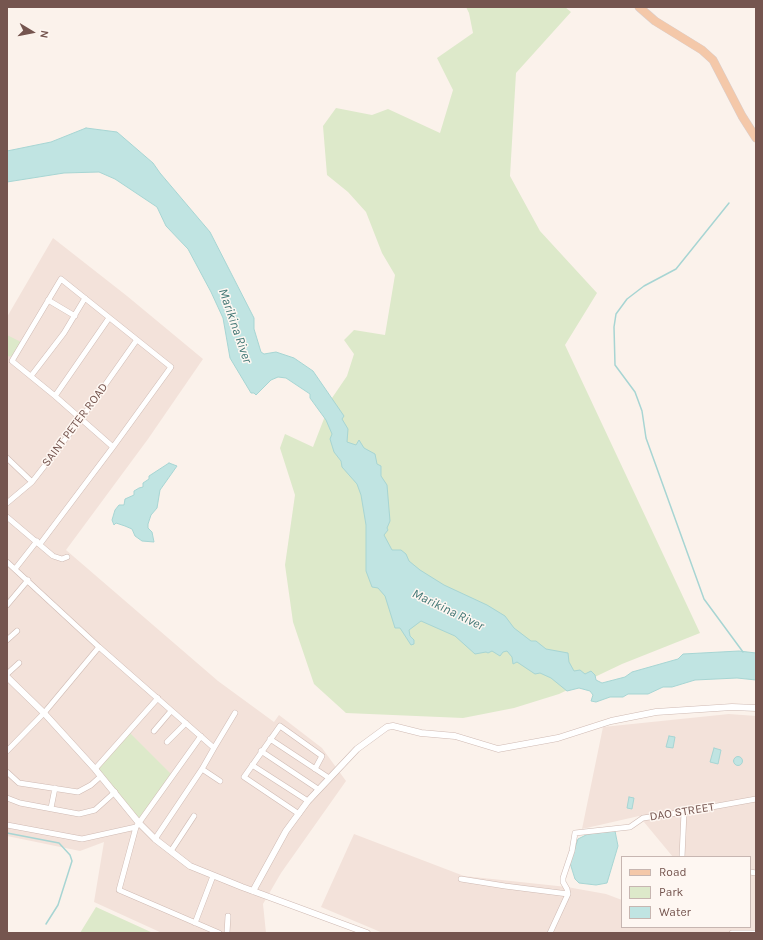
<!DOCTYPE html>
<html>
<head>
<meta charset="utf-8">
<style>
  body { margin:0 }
  #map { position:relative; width:763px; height:940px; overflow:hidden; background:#fbf2eb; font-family:Karla,sans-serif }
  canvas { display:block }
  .frame { position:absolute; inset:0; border:8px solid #75554f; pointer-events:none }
  .legend { position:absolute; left:621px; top:856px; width:130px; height:72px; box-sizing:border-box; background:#fef7f2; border:1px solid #c7b6b1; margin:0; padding:5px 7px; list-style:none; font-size:12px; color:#75554f }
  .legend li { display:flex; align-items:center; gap:8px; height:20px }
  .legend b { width:20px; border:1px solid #c7b6b1 }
  .north { position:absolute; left:12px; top:12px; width:40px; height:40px; -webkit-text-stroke:3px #fef7f2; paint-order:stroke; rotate:100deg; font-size:11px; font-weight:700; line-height:16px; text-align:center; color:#75554f }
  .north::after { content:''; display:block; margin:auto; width:14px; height:18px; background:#75554f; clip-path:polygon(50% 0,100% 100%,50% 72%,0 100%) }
</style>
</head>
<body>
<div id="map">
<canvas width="763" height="940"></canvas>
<div class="frame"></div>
<ul class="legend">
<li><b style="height:5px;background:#f4c8a9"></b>Road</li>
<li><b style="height:11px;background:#dde9ca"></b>Park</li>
<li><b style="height:11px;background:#c0e4e2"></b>Water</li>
</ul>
<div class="north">N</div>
</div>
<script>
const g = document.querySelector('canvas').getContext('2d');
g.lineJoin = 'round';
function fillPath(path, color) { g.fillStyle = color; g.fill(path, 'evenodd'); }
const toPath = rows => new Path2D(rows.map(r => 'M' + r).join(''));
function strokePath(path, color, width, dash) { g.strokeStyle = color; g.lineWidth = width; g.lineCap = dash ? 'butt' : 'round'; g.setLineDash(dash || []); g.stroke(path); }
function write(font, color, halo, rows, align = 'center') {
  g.font = font + ' Karla,sans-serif'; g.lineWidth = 3; g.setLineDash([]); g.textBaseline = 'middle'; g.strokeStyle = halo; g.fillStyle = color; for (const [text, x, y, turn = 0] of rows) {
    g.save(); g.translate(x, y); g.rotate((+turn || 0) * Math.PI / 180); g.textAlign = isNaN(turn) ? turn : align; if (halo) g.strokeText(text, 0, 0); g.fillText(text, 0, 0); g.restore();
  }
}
const residential = toPath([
  [53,238,127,296,203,359,148,439,66,550,218,681,274,722,279,715,322,748,346,781,281,873,263,904,266,933,162,933,94,902,104,842,80,851,7,836,7,317],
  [729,714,756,716,756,933,383,933,321,907,354,834,464,876,567,887,606,894,622,900,622,927,750,927,750,857,673,857,639,816,582,829,603,727]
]);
const green = toPath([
  [466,7,565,7,571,12,516,73,510,176,540,231,597,293,565,345,700,633,622,664,559,694,514,708,463,718,346,713,314,684,293,622,285,565,295,495,280,448,285,434,313,447,332,398,347,376,354,354,344,340,354,330,385,335,395,275,382,253,366,212,348,192,327,175,323,126,336,108,372,115,388,109,440,133,453,90,437,58,473,33,469,13],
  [7,335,21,342,14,357,7,356],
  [130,733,173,776,142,822,98,768],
  [96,907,153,933,80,933]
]);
const water = toPath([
  [86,128,117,132,153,163,160,173,210,232,254,318,254,329,261,352,264,354,276,352,294,358,313,371,344,416,342,419,348,429,347,442,356,445,359,440,364,448,375,454,377,464,381,466,381,476,387,485,390,521,387,528,388,530,384,535,392,550,401,550,406,554,409,561,420,570,444,585,487,605,505,616,514,628,531,641,536,641,546,649,568,653,569,662,574,671,580,670,585,674,591,671,595,675,596,680,602,683,625,677,632,672,678,659,683,654,739,651,756,653,756,680,737,678,695,680,672,687,663,687,648,694,628,694,623,697,610,697,596,702,591,701,593,695,590,691,579,688,567,691,551,678,540,673,535,674,517,662,513,664,512,657,507,651,503,652,500,656,492,651,488,653,486,652,475,654,455,636,421,621,409,630,410,636,414,640,414,644,411,645,400,628,395,628,385,596,378,588,372,587,366,571,366,525,361,495,357,484,342,467,341,461,334,452,330,439,332,434,326,420,310,398,310,394,286,378,278,377,271,380,256,395,254,393,251,393,230,358,223,318,211,292,188,249,166,226,157,207,115,179,99,172,64,173,7,182,7,151,51,142,86,128],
  [169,463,177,466,160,490,157,508,151,515,148,524,148,528,152,532,154,542,142,541,135,536,132,529,125,526,116,523,114,525,112,520,115,510,119,505,124,505,125,499,134,495,134,491,139,488,143,487,143,483,149,479,149,476,169,463],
  [669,736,675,737,673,748,666,747,669,736],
  [714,748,721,750,718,764,710,762,714,748],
  '733.5 761a4.5 4.5 0 1 1 9 0a4.5 4.5 0 1 1-9 0Z',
  [629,797,634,798,632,809,627,808,629,797],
  [615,831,618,846,607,883,596,885,579,883,575,879,570,863,578,839,588,834,615,831]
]);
const stream = toPath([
  [729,203,676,269,644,286,627,299,616,314,614,327,615,365,635,392,642,411,646,438,704,599,743,652],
  [7,833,59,843,70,855,72,861,58,905,46,924]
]);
const minor = toPath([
  [48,300,75,316],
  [31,376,64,333,85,298],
  [55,396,109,318],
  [7,458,32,482],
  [7,503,32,482,81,419,136,341],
  [7,517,53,556,62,559,67,557],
  [40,544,113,447,171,367,61,279,12,361,55,396,113,447],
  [7,562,99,647,214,748,202,769,155,839],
  [15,569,37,541],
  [7,605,28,580],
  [7,640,17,631],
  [7,674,19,663],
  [154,731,171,711],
  [270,739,329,778],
  [167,742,186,723],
  [214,748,235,713],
  [7,751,44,713,99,647],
  [261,751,318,789],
  [252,765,308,801],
  [95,769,158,698],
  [202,769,220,781],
  [7,772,19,783,78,792,91,785,101,776],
  [7,798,20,803,79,814,95,810,115,792],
  [51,808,55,788],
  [299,814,244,777,280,726,322,756,315,769],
  [7,825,82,839,136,827,201,736],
  [136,827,119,890,219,933],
  [171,851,194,816],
  [682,857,684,812],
  [750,872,756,873],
  [461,879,505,886,568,894],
  [195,923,213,876],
  [227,933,228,916],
  [550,933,568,894,567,889,563,882,563,878,572,851,575,833,630,827,643,818,684,812,756,799],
  [732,933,756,933]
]);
const tertiary = toPath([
  [7,677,44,713,95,769,139,823,155,839,190,866,242,887,367,933],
  [253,891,286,831,308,801,357,749,387,727,393,726,421,733,455,736,498,749,558,738,611,721,656,712,732,707,756,708]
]);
const primary = toPath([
  [639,7,655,21,702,50,713,60,742,116,756,138]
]);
const streetNames = [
  ["SAINT PETER ROAD",75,425,-53],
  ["DAO STREET",682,812,-9]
];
const waterNames = [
  ["Marikina River",235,326,71],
  ["Marikina River",448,610,26]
];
fillPath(residential, '#f3e2da');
fillPath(green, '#dde9ca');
fillPath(water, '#c0e4e2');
strokePath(water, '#a7d5d3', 1);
strokePath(stream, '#a7d5d3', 1.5);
strokePath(minor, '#cfbab3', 6);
strokePath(tertiary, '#cfbab3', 7);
strokePath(primary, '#d8cfce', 9);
strokePath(minor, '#fff', 5);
strokePath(tertiary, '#fff', 6);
strokePath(primary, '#f4c8a9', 8);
write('12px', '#75554f', '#fef7f2', streetNames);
write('italic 13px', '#437876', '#fef7f2', waterNames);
</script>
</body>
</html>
